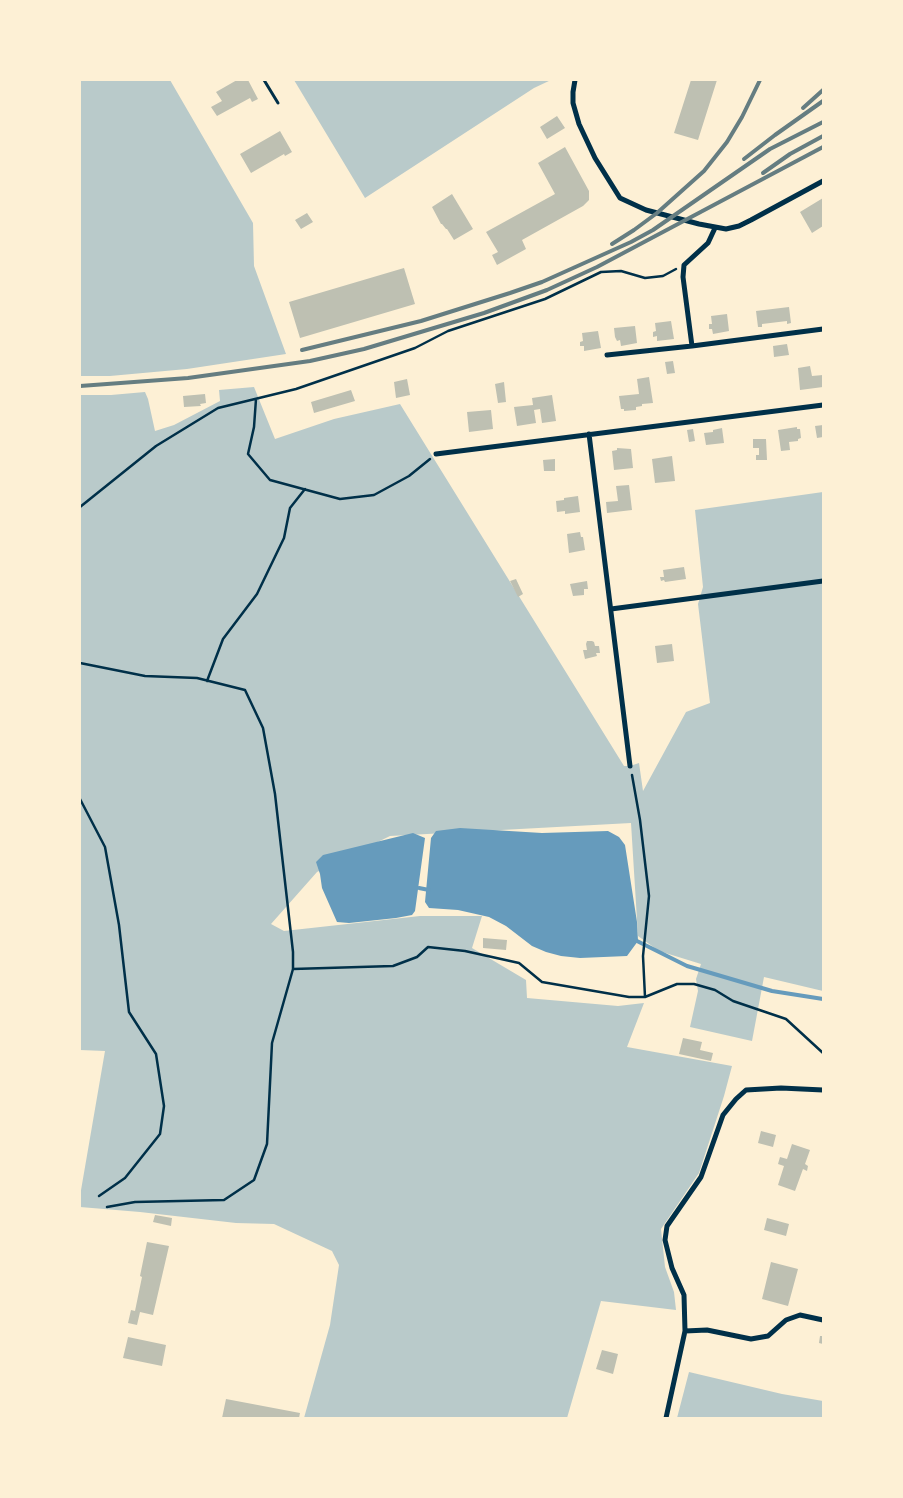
<!DOCTYPE html>
<html>
<head>
<meta charset="utf-8">
<style>
  body { margin:0 }
  #map { position:relative; width:903px; height:1498px; overflow:hidden; background:#fdf0d5; font-family:Overpass,sans-serif }
  canvas { display:block }
  .frame { position:absolute; inset:0; border:81px solid #fdf0d5; pointer-events:none }
</style>
</head>
<body>
<div id="map">
<canvas width="903" height="1498"></canvas>
<div class="frame"></div>
</div>
<script>
const g = document.querySelector('canvas').getContext('2d');
g.lineJoin = 'round';
function fillPath(path, color) { g.fillStyle = color; g.fill(path, 'evenodd'); }
const toPath = rows => new Path2D(rows.map(r => 'M' + r).join(''));
function strokePath(path, color, width, dash) { g.strokeStyle = color; g.lineWidth = width; g.lineCap = dash ? 'butt' : 'round'; g.setLineDash(dash || []); g.stroke(path); }
const green = toPath([
  [80,80,170,80,253,223,254,266,286,354,187,369,110,376,80,376],
  [294,80,551,80,534,88,365,198],
  [254,387,275,439,334,419,400,404,624,766,630,766,639,763,643,791,686,712,710,703,698,604,703,587,695,510,823,492,823,991,764,977,752,1041,690,1027,698,991,696,979,701,964,659,951,638,936,631,823,390,836,317,872,271,924,284,931,420,916,482,916,472,948,526,980,527,998,618,1006,644,1003,627,1047,732,1066,724,1096,699,1173,661,1229,665,1267,674,1292,676,1310,601,1301,567,1418,304,1418,330,1325,339,1265,332,1251,274,1224,236,1223,140,1212,80,1207,80,1196,105,1051,80,1050,80,395,111,395,145,392,148,399,155,431,174,425,220,401,219,390],
  [689,1372,782,1394,823,1401,823,1418,677,1418]
]);
const water = toPath([
  [460,828,542,833,608,831,619,837,625,845,637,922,638,941,627,956,580,958,561,956,546,952,532,946,506,926,489,917,458,910,429,908,425,902,431,838,436,831],
  [413,833,425,838,415,911,412,915,396,918,349,923,337,922,322,888,320,874,316,862,323,855]
]);
const stream = toPath([
  [419,888,429,890],
  [635,940,687,966,772,991,823,999]
]);
const building = toPath([
  [237,80,248,80,258,99,252,102,250,98,217,116,211,107,222,101,216,92],
  [691,80,717,80,698,140,674,133],
  [557,116,565,128,547,139,540,127],
  [280,131,292,152,285,156,284,154,251,173,240,154],
  [565,147,589,191,589,200,583,206,522,240,526,249,497,265,492,255,498,252,486,232,555,194,538,163],
  [452,194,473,229,454,240,447,229,446,229,442,224,441,224,432,207],
  [823,198,823,226,812,233,800,212],
  [307,213,313,222,301,229,295,220],
  [404,268,415,304,300,338,289,302],
  [789,307,791,323,787,324,787,321,762,324,762,327,758,327,756,311],
  [727,314,729,331,713,334,712,329,709,329,709,324,712,324,711,316],
  [671,321,674,339,657,341,657,336,653,337,653,332,656,331,655,323],
  [635,326,637,343,621,346,620,340,617,341,615,337,614,328],
  [598,331,601,348,584,351,584,346,580,346,580,342,583,341,582,333],
  [787,344,789,355,774,357,773,346],
  [673,361,675,373,667,374,665,362],
  [810,366,812,376,823,375,823,387,800,390,798,368],
  [649,377,653,403,642,404,642,406,636,407,636,410,624,411,624,409,621,409,619,396,639,394,637,379],
  [407,379,410,395,396,398,394,382],
  [504,382,506,402,498,403,495,384],
  [351,390,355,401,314,413,311,402],
  [205,394,206,403,200,404,201,406,184,407,183,396],
  [552,395,556,421,542,423,540,409,534,410,536,423,517,426,514,407,533,405,532,398],
  [491,410,493,429,469,432,467,412],
  [823,425,823,437,817,438,815,426],
  [797,427,797,429,800,429,801,438,798,439,798,441,789,442,790,450,781,451,778,430],
  [722,428,724,443,706,445,704,433,713,432,713,430],
  [693,429,695,441,689,442,687,430],
  [753,439,766,439,767,460,756,460,756,455,759,455,759,448,753,448],
  [617,448,631,449,633,468,614,470,612,451,617,450],
  [672,456,675,481,655,483,652,459],
  [555,459,555,471,544,471,543,460],
  [629,485,632,510,607,513,606,502,618,501,616,486],
  [578,496,580,512,565,514,565,511,557,512,556,501,564,500,564,498],
  [580,532,581,537,583,537,585,550,569,553,567,534],
  [684,567,686,579,665,582,664,580,661,581,660,577,664,577,663,570],
  [516,579,523,594,518,597,510,581],
  [587,581,588,589,584,589,584,595,573,596,570,584],
  [587,641,592,641,594,642,595,646,599,646,600,653,596,653,597,656,585,659,583,650,587,650,586,644],
  [672,644,674,661,657,663,655,646],
  [483,938,507,940,506,950,483,948],
  [683,1038,702,1042,700,1050,713,1053,711,1061,679,1054],
  [761,1131,776,1135,773,1147,758,1143],
  [792,1144,810,1150,805,1164,808,1166,807,1171,803,1169,795,1191,778,1185,784,1166,778,1164,780,1157,787,1159],
  [155,1215,172,1218,171,1226,153,1222],
  [767,1218,789,1224,786,1236,764,1230],
  [147,1242,169,1246,153,1315,140,1312,137,1325,128,1323,131,1310,135,1311,142,1277,140,1276],
  [771,1262,798,1269,788,1306,762,1299],
  [820,1336,823,1336,823,1344,819,1343],
  [128,1337,166,1345,162,1366,123,1358],
  [602,1350,618,1354,613,1374,596,1369],
  [226,1399,300,1413,299,1418,222,1418]
]);
const path = toPath([
  [256,399,254,427,248,454,270,480,340,499,374,495,409,476,430,459],
  [80,507,156,446,218,408,296,389,415,348,448,331,545,299,601,272,621,271,645,278,663,276,676,269],
  [80,663,145,676,197,678,245,690,263,728,275,794,293,952,293,969,272,1043,267,1144,254,1180,224,1200,135,1202,107,1207],
  [207,681,223,639,257,594,284,538,290,508,305,489],
  [632,775,640,820,649,896,643,956,645,997],
  [80,799,105,847,119,925,129,1012,156,1054,164,1106,160,1134,125,1178,99,1196],
  [293,969,393,966,417,957,428,947,465,951,519,963,542,982,629,997,645,997,677,984,694,984,715,990,733,1001,786,1019,823,1053]
]);
const service = toPath([
  [264,80,278,103]
]);
const minor = toPath([
  [575,80,573,92,573,103,579,124,595,158,620,198,646,210,699,224,726,229,739,226,751,220,823,181],
  [692,346,683,277,684,265,708,243,715,228],
  [607,355,692,346,823,329],
  [589,434,630,766],
  [436,454,823,405],
  [611,609,823,581],
  [685,1331,707,1330,751,1339,768,1336,786,1320,800,1315,823,1320],
  [666,1418,685,1331,684,1295,672,1268,665,1240,667,1226,701,1177,723,1115,736,1099,746,1090,781,1088,823,1090]
]);
const rail = toPath([
  [803,108,823,90],
  [744,159,775,135,823,101],
  [763,173,790,154,823,136],
  [612,244,634,230,657,213,704,171,727,142,742,117,760,80],
  [302,350,421,321,510,293,542,282,631,242,653,230,770,149,823,122],
  [80,386,188,378,310,361,364,349,484,313,547,290,597,267,823,147]
]);
fillPath(green, '#b9caca');
fillPath(water, '#669bbc');
strokePath(stream, '#669bbc', 4);
fillPath(building, '#bec0b2');
strokePath(path, '#003049', 2.5);
strokePath(service, '#003049', 3);
strokePath(minor, '#003049', 5);
strokePath(rail, '#657d81', 4);
</script>
</body>
</html>
